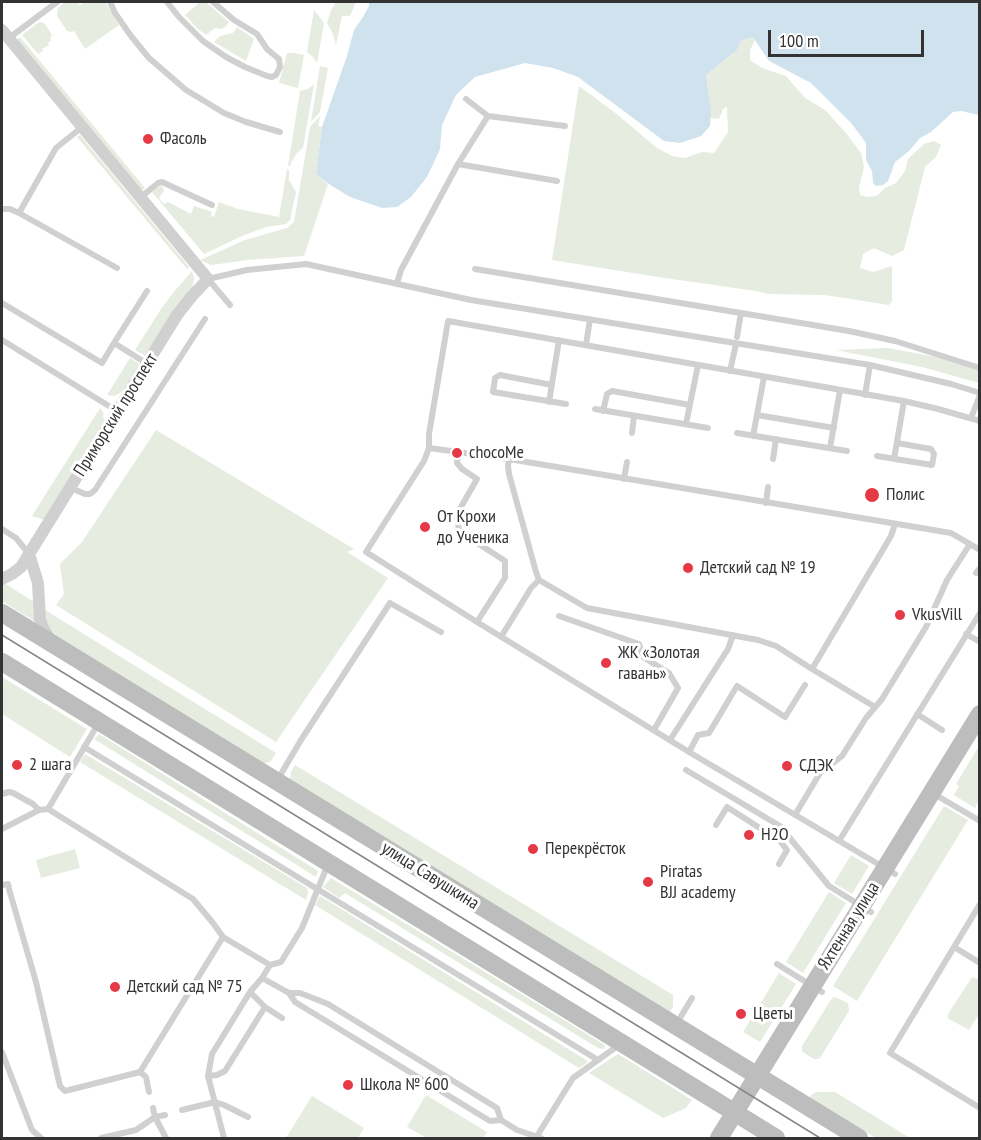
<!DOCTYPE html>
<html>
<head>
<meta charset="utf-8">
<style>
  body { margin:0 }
  #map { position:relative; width:981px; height:1140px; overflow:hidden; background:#fff; font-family:"PT Sans Narrow",sans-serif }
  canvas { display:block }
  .frame { position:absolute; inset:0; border:3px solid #333; pointer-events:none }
  .scale { position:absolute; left:768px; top:30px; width:156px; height:27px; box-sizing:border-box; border:3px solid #333; border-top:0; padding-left:8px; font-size:18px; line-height:21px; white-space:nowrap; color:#333; -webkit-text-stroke:4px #fff; paint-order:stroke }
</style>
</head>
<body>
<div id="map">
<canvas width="981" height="1140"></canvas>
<div class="frame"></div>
<div class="scale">100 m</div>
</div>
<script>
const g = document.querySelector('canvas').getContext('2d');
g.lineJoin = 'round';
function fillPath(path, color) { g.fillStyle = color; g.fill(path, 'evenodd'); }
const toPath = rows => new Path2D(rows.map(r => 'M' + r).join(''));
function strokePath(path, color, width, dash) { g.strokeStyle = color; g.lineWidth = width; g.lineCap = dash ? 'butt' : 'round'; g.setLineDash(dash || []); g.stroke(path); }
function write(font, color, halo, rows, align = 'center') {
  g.font = font + ' "PT Sans Narrow",sans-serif'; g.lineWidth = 6; g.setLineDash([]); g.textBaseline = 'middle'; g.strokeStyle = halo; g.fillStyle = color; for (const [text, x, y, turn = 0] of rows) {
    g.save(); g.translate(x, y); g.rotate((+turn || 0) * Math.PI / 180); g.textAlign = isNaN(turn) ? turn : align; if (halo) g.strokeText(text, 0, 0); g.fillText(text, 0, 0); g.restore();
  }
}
const green = toPath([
  [65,2,77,2,80,5,85,2,105,2,119,25,85,49,74,31,71,32,67,31,57,16,58,8],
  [200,2,206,2,229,22,226,26,222,29,215,28,206,35,198,29,185,15],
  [336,2,356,2,350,16,342,16,336,45,333,34,327,23,331,10],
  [314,10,324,23,317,63,313,57,307,52],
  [39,22,41,22,45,24,52,35,50,38,51,40,48,43,49,45,42,49,43,51,38,54,22,35],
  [237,27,254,39,246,61,214,42,220,36,233,33],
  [20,37,145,188,142,190,17,40],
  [753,37,755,40,750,50,750,60,762,68,786,76,805,98,825,110,846,133,861,153,864,167,859,187,860,195,868,197,877,196,885,188,896,183,905,171,908,159,924,144,934,141,941,145,936,157,925,167,904,250,892,256,874,248,863,254,860,268,873,272,892,266,892,301,889,305,825,295,768,294,756,291,658,277,552,260,579,86,618,115,657,148,672,156,685,158,702,152,714,153,728,132,727,107,723,109,719,119,710,118,709,95,706,75,737,50,741,41],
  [287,53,293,53,304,55,298,88,279,83],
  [320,66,328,68,320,112,311,122],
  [314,84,303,148,297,153,292,161,290,166,288,166,300,91,308,89],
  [320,116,318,126,322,127,316,174,328,184,304,256,247,260,219,264,211,265,200,260,245,240,287,228,294,222,310,127],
  [80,135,189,267,187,269,77,137],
  [287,169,289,170,289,180,296,192,290,220,286,224,266,227,242,236,204,254,152,192,158,187,162,186,164,191,159,198,164,204,168,202,191,214,194,206,212,212,211,216,214,217,219,202,238,209,279,217],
  [192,271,194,278,193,286,146,356,135,350,161,309,173,293],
  [888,348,979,365,979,383,922,367,836,350],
  [130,358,141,365,126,388,120,393,114,396,107,395],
  [100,408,103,412,104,422,45,520,32,516],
  [156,430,354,549,347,552,388,578,276,742,56,605,64,594,60,564,82,542],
  [4,583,34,602,36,619,34,621,2,601,2,584],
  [45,610,276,753,271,761,264,764,57,637,48,625],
  [2,677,87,729,70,757,2,714],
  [99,734,318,871,316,877,94,739],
  [979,746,979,800,975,808,954,795,959,786,956,784],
  [85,754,307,888,308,893,306,900,80,762],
  [295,765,673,995,673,1007,670,1012,290,780,291,772],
  [944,806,968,820,857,1001,833,986],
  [75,849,80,868,41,878,36,860],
  [851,855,869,866,852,894,834,883],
  [331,878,605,1045,604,1049,598,1048,345,893,339,898,323,887],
  [829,892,846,903,803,973,786,962],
  [320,896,586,1060,587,1063,579,1068,315,905],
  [779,973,796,984,760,1042,743,1032],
  [972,977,979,980,979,1014,969,1030,949,1019,948,1017,948,1014],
  [835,997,848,1003,849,1011,820,1058,818,1059,814,1059,804,1053,802,1051,802,1046,832,998],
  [618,1054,692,1100,686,1108,663,1118,589,1073],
  [817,1092,835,1092,910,1138,876,1138,810,1098,812,1094],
  [426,1095,487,1132,483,1138,427,1138,407,1127],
  [312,1096,364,1128,358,1138,286,1138]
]);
const water = toPath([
  [369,2,979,2,979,115,961,111,953,112,931,132,920,138,909,151,895,162,888,181,883,185,876,186,873,183,872,171,866,160,866,143,852,124,811,83,769,61,753,37,741,41,737,50,706,75,711,110,710,126,701,136,680,143,664,141,578,77,553,68,525,63,475,77,456,95,442,125,440,149,427,177,411,197,397,207,382,208,350,197,329,184,316,174,322,127,347,56,354,30,363,17,369,6]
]);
const lane = toPath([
  [110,2,115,13,131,36,149,58,186,90,224,113,246,122,280,132],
  [167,2,179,17,203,41,226,57,245,67,267,76,272,77,276,75,280,67,279,59,267,49,257,34,234,20,213,2],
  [9,38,57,2],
  [466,99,488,116,565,126],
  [458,164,557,181],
  [141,197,158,183,162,182,212,205],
  [2,209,10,209,19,213,117,268],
  [19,213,56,148,82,127],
  [475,269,741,313,737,337],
  [397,283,401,270,458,164,488,116],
  [2,303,102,363,114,343,146,363],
  [230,305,208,279,247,270,306,264,471,300,870,365,951,384,980,393],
  [741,313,849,331,895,341,980,368],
  [2,340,117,411],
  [114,343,147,291],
  [586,345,590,319],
  [730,371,736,344],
  [552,385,500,375,495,378,493,392,566,404],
  [865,395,870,365],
  [549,402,559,340],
  [595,409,708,428],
  [603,411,607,394,612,391,690,405],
  [757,415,834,428],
  [971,418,980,395],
  [686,424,698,365],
  [632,433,634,416],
  [737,433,847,451],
  [753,436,764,377],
  [429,448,509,459,951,533,980,550],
  [830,448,840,390],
  [458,452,457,463,462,469,477,479,457,514,459,531,505,561,505,578,477,622],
  [877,456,932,465,934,454,931,449,897,443],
  [509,459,508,466,509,474,536,572,539,580],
  [773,459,776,439],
  [894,459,904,401],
  [624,479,627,462],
  [71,488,85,494,90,494,95,490,205,319],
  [766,503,768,487],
  [2,529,16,538,29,554],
  [976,573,980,568],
  [559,616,639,644,643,657,669,673,678,688,654,730],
  [966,634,980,642],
  [501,637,531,588,539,580,587,608,758,640,776,646,812,669,891,536,895,524],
  [812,669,875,707],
  [917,714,942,730],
  [670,740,728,649,733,635],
  [84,747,598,1060],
  [689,752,698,735,709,733,737,686,785,717,805,685],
  [686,770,780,826,829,886,871,912],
  [278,779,301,740,390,603,441,632],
  [2,794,9,792,13,793,33,804,39,810],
  [934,794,980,821],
  [48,809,98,724],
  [795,815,820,773,842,756,866,718,882,699,926,627,947,580,970,544],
  [716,825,727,807,780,841,787,850,779,864],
  [2,829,39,810,48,809,193,899,213,923,223,937,270,965],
  [839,841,980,613],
  [895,874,689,752,477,622,366,552,424,461,429,448,429,434,448,321,904,401,938,409,980,421],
  [2,885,8,884,9,889,36,982,60,1086,65,1091,140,1072,223,937],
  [980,904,890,1053,980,1108],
  [954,947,980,963],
  [777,964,822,992],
  [262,978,289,993,300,993,328,1004,497,1108,501,1120,517,1130,541,1138],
  [250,992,265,1007],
  [289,993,295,1002,490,1121,501,1120],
  [677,1023,692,998],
  [2,1052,32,1130,41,1138],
  [140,1072,146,1077,149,1092],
  [208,1076,217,1075,225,1071,265,1007,282,1018],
  [153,1108,155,1117,166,1138],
  [182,1110,215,1102,224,1105,248,1117],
  [537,1136,573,1078,619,1045],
  [101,1138,136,1130,155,1117,165,1115],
  [224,1138,208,1076,212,1054,250,992,262,978,270,965,281,962,302,928,328,864]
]);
const street = toPath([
  [2,30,208,279,192,296,177,315,29,554,21,567,12,574,2,579],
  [29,554,38,583,40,619,43,628,52,642]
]);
const secondary = toPath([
  [2,613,859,1138],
  [2,662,776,1138],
  [719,1138,980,714]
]);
const tram = toPath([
  [2,635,820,1138]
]);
const markers = [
  [148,139,6,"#e63946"],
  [457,453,6,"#e63946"],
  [872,495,8,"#e63946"],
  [425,527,6,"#e63946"],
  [688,568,6,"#e63946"],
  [900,615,6,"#e63946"],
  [606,663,6,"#e63946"],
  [17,765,6,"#e63946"],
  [787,766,6,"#e63946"],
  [749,835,6,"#e63946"],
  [533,849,6,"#e63946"],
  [648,882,6,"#e63946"],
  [115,987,6,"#e63946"],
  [741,1014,6,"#e63946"],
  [348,1085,6,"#e63946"]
];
const poiNames = [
  ["Фасоль",160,139],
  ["chocoMe",469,453],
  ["Полис",886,495],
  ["От Крохи",437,517],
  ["до Ученика",437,538],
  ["Детский сад № 19",700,568],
  ["VkusVill",912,615],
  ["ЖК «Золотая",618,653],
  ["гавань»",618,674],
  ["2 шага",29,765],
  ["СДЭК",799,766],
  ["H2O",761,835],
  ["Перекрёсток",545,849],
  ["Piratas",660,872],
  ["BJJ academy",660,893],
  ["Детский сад № 75",127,987],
  ["Цветы",753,1014],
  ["Школа № 600",360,1085]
];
const streetNames = [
  ["Приморский проспект",116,415,-58],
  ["улица Савушкина",430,876,32],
  ["Яхтенная улица",849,926,-58]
];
fillPath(green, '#e6ecdf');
fillPath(water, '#cfe2ee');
strokePath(lane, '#d0d0d0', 6);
strokePath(street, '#d0d0d0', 12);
strokePath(secondary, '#bdbdbd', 18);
strokePath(tram, '#888', 1.5);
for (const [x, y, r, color] of markers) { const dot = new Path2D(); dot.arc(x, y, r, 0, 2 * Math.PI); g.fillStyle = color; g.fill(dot); strokePath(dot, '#fff', 2); }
write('18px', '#333', '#fff', poiNames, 'left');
write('18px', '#333', '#fff', streetNames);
</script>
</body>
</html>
